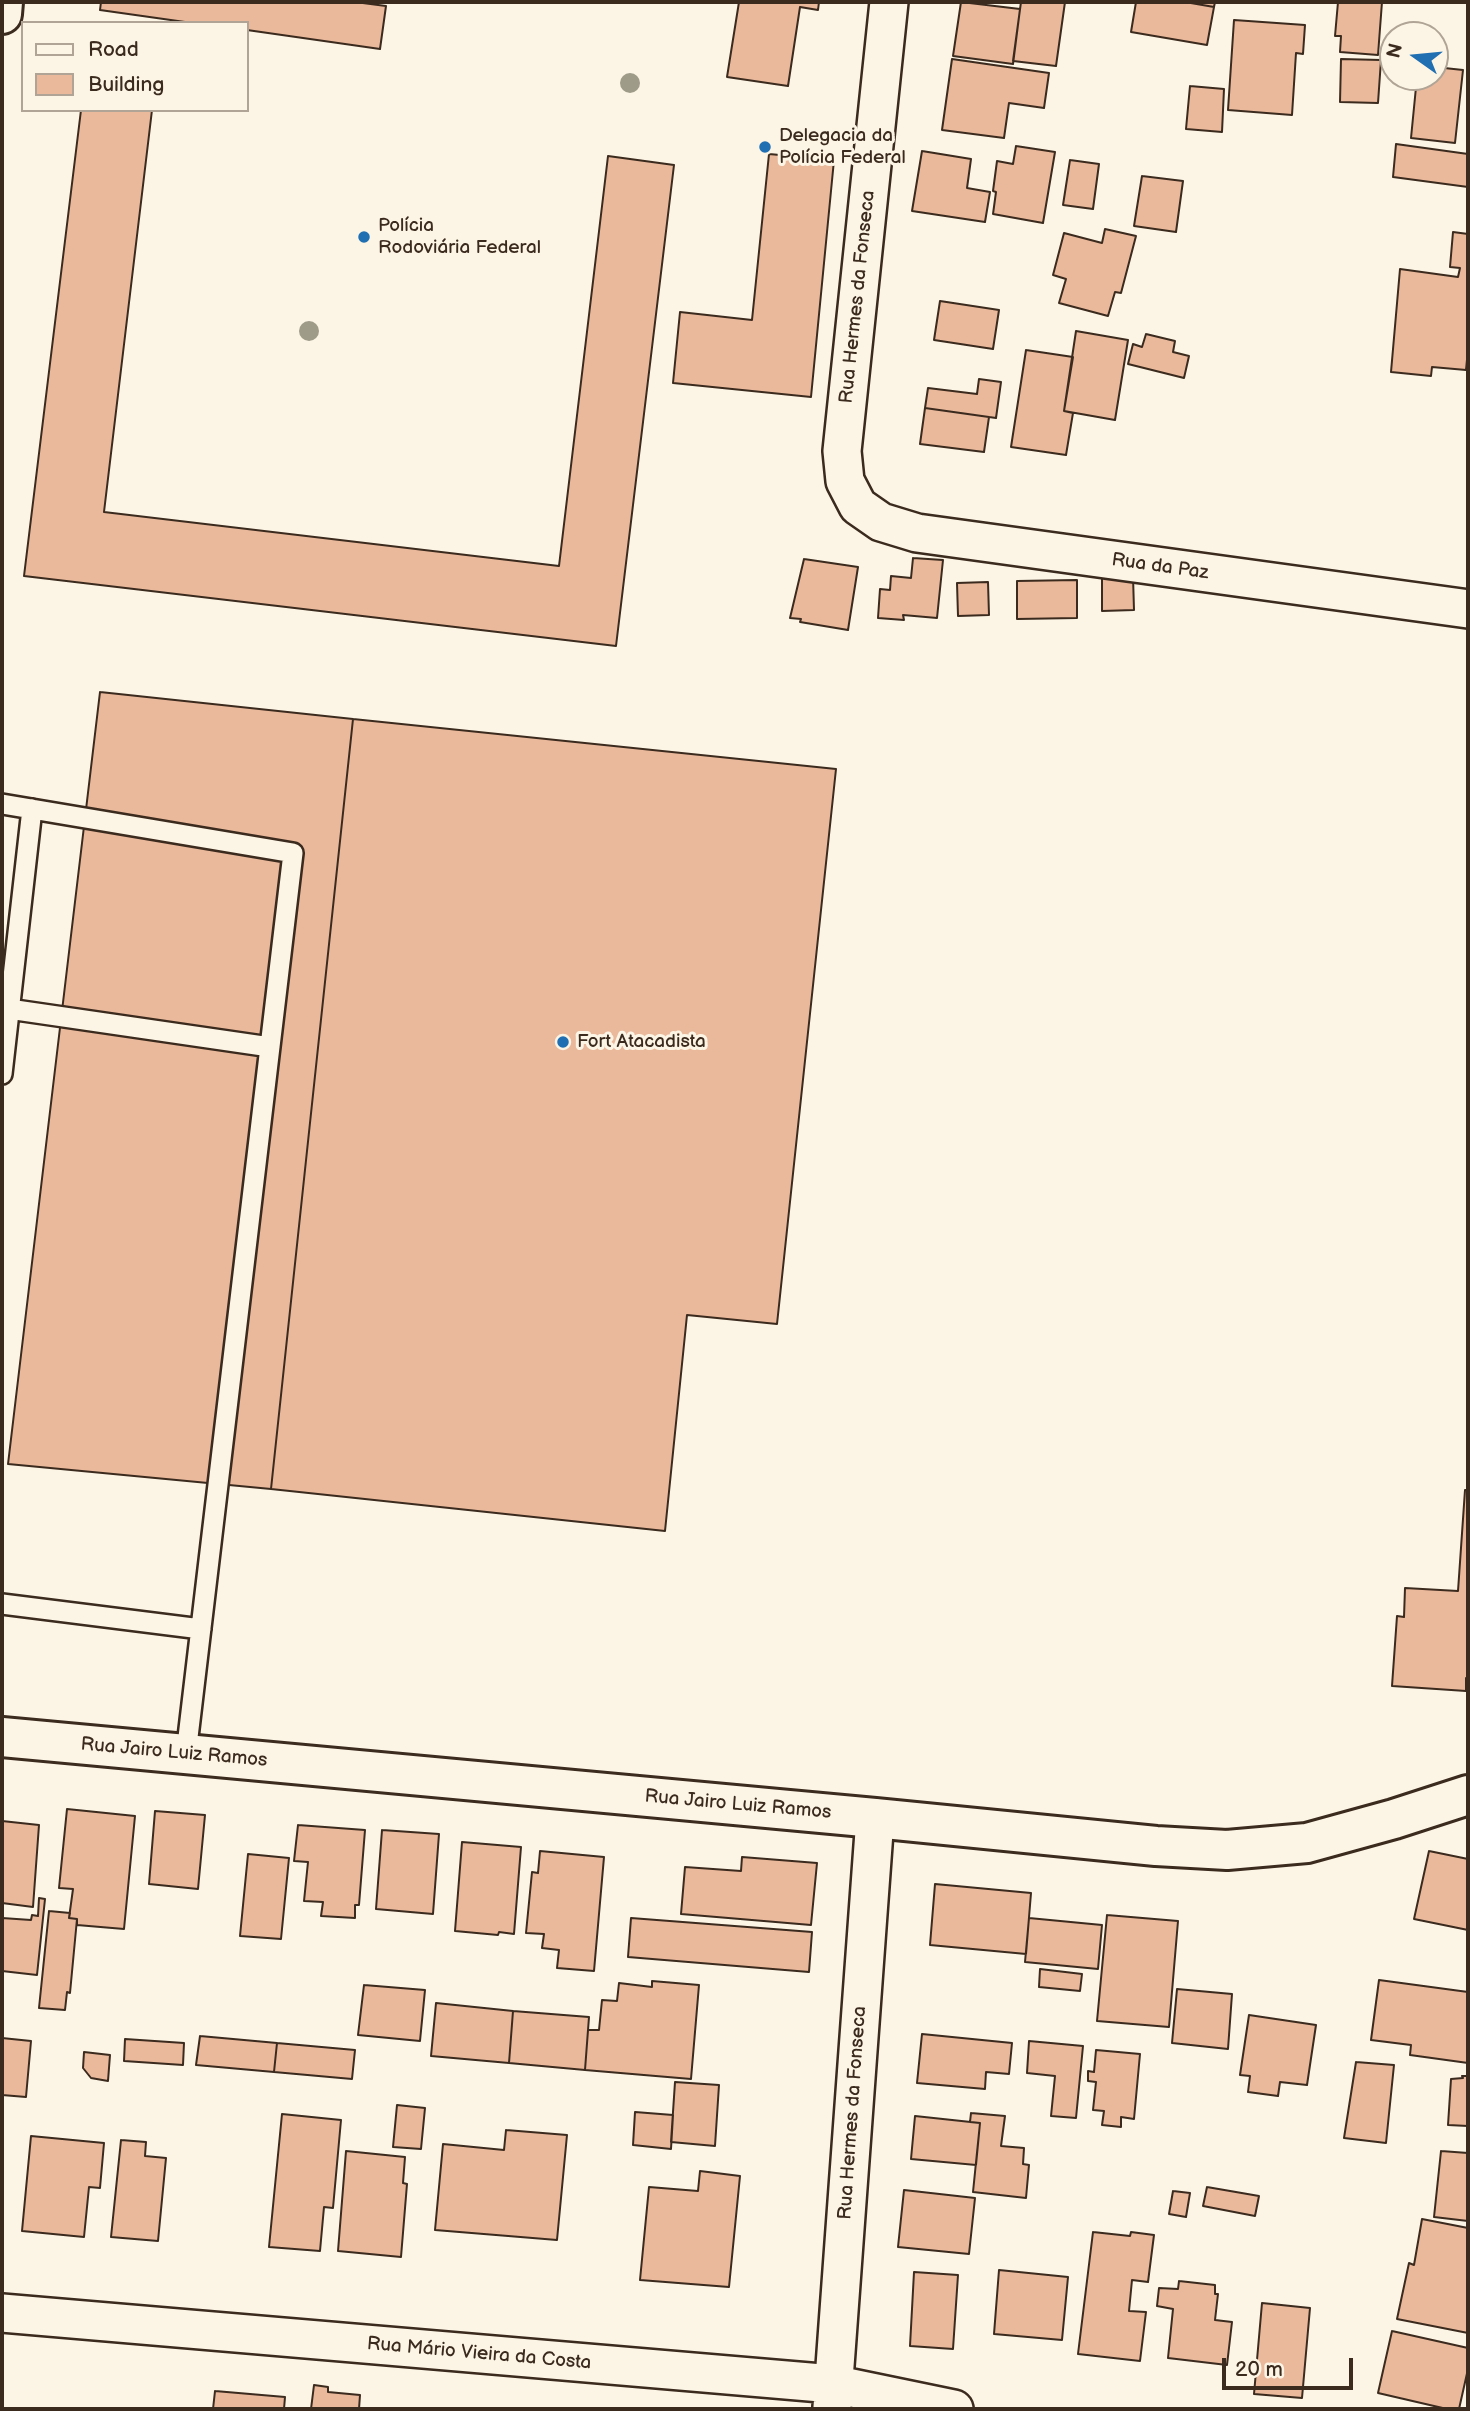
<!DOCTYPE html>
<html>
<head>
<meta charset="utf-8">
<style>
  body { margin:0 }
  #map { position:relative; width:1470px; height:2411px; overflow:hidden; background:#fcf5e5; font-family:"Balsamiq Sans",sans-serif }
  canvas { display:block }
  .frame { position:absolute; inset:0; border:4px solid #3b2a1e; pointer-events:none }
  .legend { position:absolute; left:21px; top:21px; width:228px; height:91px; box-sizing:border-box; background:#fcf5e5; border:2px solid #afa495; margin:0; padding:9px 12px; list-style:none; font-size:21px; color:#3b2a1e }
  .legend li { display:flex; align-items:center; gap:14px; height:35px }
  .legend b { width:35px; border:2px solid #afa495 }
  .north { position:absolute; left:1379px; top:21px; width:70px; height:70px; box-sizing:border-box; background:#fcf5e5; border:2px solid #afa495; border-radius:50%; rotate:285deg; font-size:19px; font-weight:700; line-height:28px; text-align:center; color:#3b2a1e }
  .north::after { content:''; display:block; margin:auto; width:24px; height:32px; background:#1f6fb2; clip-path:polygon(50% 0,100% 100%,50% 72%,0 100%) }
  .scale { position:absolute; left:1222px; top:2358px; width:131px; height:32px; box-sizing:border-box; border:4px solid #3b2a1e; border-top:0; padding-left:9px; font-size:21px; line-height:24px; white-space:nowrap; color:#3b2a1e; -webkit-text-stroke:5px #fcf5e5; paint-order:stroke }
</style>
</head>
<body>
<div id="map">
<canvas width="1470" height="2411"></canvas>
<div class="frame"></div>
<ul class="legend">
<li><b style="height:9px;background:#fcf5e5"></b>Road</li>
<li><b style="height:19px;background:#eab89b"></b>Building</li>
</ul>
<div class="north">N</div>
<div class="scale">20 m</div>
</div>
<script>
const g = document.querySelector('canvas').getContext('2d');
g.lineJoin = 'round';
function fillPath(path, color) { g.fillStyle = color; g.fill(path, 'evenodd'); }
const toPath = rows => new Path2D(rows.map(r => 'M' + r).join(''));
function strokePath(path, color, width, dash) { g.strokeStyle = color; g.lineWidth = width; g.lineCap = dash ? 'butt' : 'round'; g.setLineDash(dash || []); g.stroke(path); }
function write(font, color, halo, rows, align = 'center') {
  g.font = font + ' "Balsamiq Sans",sans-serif'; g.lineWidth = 6; g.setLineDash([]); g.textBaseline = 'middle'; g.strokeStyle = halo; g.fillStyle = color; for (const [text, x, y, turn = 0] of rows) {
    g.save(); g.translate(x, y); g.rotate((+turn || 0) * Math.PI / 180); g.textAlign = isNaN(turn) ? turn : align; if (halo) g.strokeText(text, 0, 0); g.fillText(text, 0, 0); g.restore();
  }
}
const building = toPath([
  [101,2,355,2,386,6,380,49,247,30,247,23,192,23,100,10,101,2],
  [739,2,819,2,818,10,800,7,788,86,727,77,739,2],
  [961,2,1020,9,1013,64,953,56,961,2],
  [1021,2,1065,2,1056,66,1013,61,1021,2],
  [1136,2,1185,2,1214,7,1207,45,1131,32,1136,2],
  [1185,2,1215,2,1214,7,1185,2],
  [1338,2,1382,2,1378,55,1340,52,1341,36,1335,36,1338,2],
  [1234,20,1305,25,1303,54,1296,53,1292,115,1228,110,1234,20],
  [952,59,1049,73,1044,108,1009,103,1004,138,942,130,952,59],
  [1341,59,1381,60,1378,103,1340,102,1341,59],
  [1435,67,1463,70,1455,143,1411,138,1417,77,1435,77,1435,67],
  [1190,86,1224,89,1222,132,1186,129,1190,86],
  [81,110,152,110,104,512,559,566,608,156,674,165,616,646,24,576,81,110],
  [1396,144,1468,154,1468,187,1393,177,1396,144],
  [1016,146,1055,152,1043,223,993,214,996,192,993,191,997,161,1013,164,1016,146],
  [922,151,971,159,967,188,990,192,985,222,912,211,922,151],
  [769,154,834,160,811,397,673,383,680,312,752,320,769,154],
  [1070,160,1099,164,1093,209,1063,205,1070,160],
  [1142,176,1183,181,1176,232,1134,226,1142,176],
  [1105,229,1136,236,1121,293,1115,292,1108,316,1059,303,1066,279,1053,275,1064,233,1102,243,1105,229],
  [1453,232,1468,234,1468,349,1466,370,1432,367,1431,376,1391,372,1400,269,1458,277,1460,268,1450,267,1453,232],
  [940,301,999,310,993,349,934,340,940,301],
  [1076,331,1128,340,1115,420,1064,411,1076,331],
  [1146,334,1175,341,1173,352,1189,356,1184,378,1128,364,1133,344,1142,347,1146,334],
  [1026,350,1073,357,1064,411,1073,413,1066,455,1011,447,1026,350],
  [979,379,1001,382,996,418,925,408,928,388,977,394,979,379],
  [925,408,989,417,984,452,920,444,925,408],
  [913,558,943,560,937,618,903,615,904,620,878,618,880,589,890,590,891,576,911,578,913,558],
  [804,559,858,567,848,630,800,622,801,619,790,618,804,559],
  [1133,576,1134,610,1102,611,1102,578,1133,576],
  [1077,580,1077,618,1017,619,1017,581,1077,580],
  [988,582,989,615,958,616,957,583,988,582],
  [100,692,353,719,271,1489,8,1464,100,692],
  [353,719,836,769,777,1324,687,1315,665,1531,271,1489,353,719],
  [1465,1490,1468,1490,1468,1678,1466,1678,1466,1691,1392,1686,1397,1616,1404,1617,1405,1588,1458,1591,1465,1490],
  [67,1809,135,1816,124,1929,77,1925,77,1919,69,1918,73,1889,59,1888,67,1809],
  [155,1811,205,1815,198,1889,149,1884,155,1811],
  [2,1821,39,1825,33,1907,2,1903,2,1821],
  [298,1825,365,1830,359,1905,355,1905,355,1918,321,1916,323,1902,304,1901,308,1862,294,1861,298,1825],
  [382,1830,439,1834,433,1914,376,1909,382,1830],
  [462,1842,521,1847,514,1934,499,1932,498,1935,455,1931,462,1842],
  [540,1851,604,1857,594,1971,557,1968,559,1950,542,1948,544,1934,526,1933,532,1872,538,1873,540,1851],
  [1429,1851,1468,1859,1468,1930,1414,1919,1429,1851],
  [248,1854,289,1858,281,1939,240,1936,248,1854],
  [742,1857,817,1863,811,1925,681,1914,685,1867,741,1871,742,1857],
  [935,1884,1031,1893,1026,1954,930,1945,935,1884],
  [39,1898,45,1899,37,1975,2,1971,2,1918,31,1920,32,1915,38,1916,39,1898],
  [49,1911,70,1913,69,1918,77,1919,70,1993,67,1992,65,2010,39,2008,49,1911],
  [1107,1915,1178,1921,1169,2027,1097,2021,1107,1915],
  [631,1918,812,1932,809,1972,628,1957,631,1918],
  [1029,1918,1102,1925,1098,1969,1025,1962,1029,1918],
  [1040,1969,1082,1974,1080,1991,1039,1987,1040,1969],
  [1379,1980,1468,1992,1468,2063,1410,2055,1411,2045,1371,2040,1379,1980],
  [652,1981,699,1985,691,2079,585,2070,588,2030,599,2030,602,2000,617,2001,619,1983,652,1987,652,1981],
  [364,1985,425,1990,420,2041,358,2035,364,1985],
  [1177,1989,1232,1994,1228,2049,1172,2043,1177,1989],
  [436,2003,513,2011,509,2063,431,2056,436,2003],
  [513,2011,589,2017,585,2070,509,2063,513,2011],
  [1249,2015,1316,2025,1307,2085,1280,2082,1278,2096,1248,2092,1250,2076,1240,2075,1249,2015],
  [922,2034,1012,2043,1009,2074,986,2072,985,2089,917,2083,922,2034],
  [200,2036,277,2043,274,2072,196,2065,200,2036],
  [2,2038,31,2041,26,2097,2,2095,2,2038],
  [125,2039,184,2043,183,2065,124,2061,125,2039],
  [1029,2041,1083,2046,1076,2118,1051,2116,1055,2076,1027,2073,1029,2041],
  [277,2043,355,2050,352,2079,274,2072,277,2043],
  [1096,2050,1140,2054,1134,2119,1121,2117,1121,2127,1102,2125,1104,2111,1093,2110,1096,2082,1088,2081,1088,2071,1094,2072,1096,2050],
  [84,2052,110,2055,108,2081,91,2078,83,2068,84,2052],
  [1356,2062,1394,2065,1386,2143,1344,2138,1356,2062],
  [1462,2076,1468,2076,1468,2126,1448,2125,1451,2079,1463,2078,1462,2076],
  [675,2082,719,2085,715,2146,671,2142,675,2082],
  [397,2105,425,2108,421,2149,393,2147,397,2105],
  [635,2112,673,2115,671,2149,633,2145,635,2112],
  [971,2113,1005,2116,1001,2146,1024,2148,1023,2164,1029,2165,1026,2198,973,2192,980,2123,970,2122,971,2113],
  [282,2114,341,2120,333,2208,324,2207,320,2251,269,2247,282,2114],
  [915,2116,980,2123,976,2165,911,2159,915,2116],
  [506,2130,567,2135,557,2240,435,2230,443,2144,504,2150,506,2130],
  [31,2136,104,2143,100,2188,89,2187,84,2237,22,2231,31,2136],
  [121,2140,146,2142,145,2156,166,2158,158,2241,111,2237,121,2140],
  [346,2151,405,2157,403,2183,407,2184,401,2257,338,2251,346,2151],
  [1441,2151,1468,2153,1468,2221,1434,2217,1441,2151],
  [700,2171,740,2176,729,2287,640,2280,649,2187,698,2191,700,2171],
  [1207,2187,1259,2196,1255,2216,1203,2206,1207,2187],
  [904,2190,975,2198,969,2254,898,2247,904,2190],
  [1173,2191,1190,2193,1186,2217,1169,2214,1173,2191],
  [1422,2219,1468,2228,1468,2333,1397,2319,1409,2263,1414,2265,1422,2219],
  [1093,2232,1130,2236,1131,2232,1154,2235,1148,2282,1132,2280,1129,2311,1146,2312,1140,2361,1078,2354,1093,2232],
  [999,2270,1068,2277,1062,2340,994,2334,999,2270],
  [914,2272,958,2275,953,2349,910,2346,914,2272],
  [1179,2281,1215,2285,1215,2294,1218,2294,1215,2320,1232,2322,1227,2365,1168,2358,1173,2309,1157,2306,1159,2288,1178,2289,1179,2281],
  [1262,2303,1310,2308,1302,2398,1254,2394,1262,2303],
  [1392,2331,1468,2348,1468,2369,1459,2409,1447,2409,1378,2393,1392,2331],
  [314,2385,328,2387,328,2392,360,2395,359,2409,311,2409,314,2385],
  [215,2391,285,2397,284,2409,213,2409,215,2391]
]);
const lane = toPath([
  [2,804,293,853,186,1754],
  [2,1008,270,1047],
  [2,1074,32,809],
  [2,1604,201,1629]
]);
const street = toPath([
  [889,2,842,451,845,481,858,506,881,522,917,533,1468,609],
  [2,2313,833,2384,954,2409],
  [832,2407,875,1818]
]);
const secondary = toPath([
  [2,14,3,2],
  [2,1737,875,1818,1156,1846,1227,1850,1307,1843,1394,1819,1468,1795]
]);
const trees = [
  [630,83],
  [309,331]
];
const markers = [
  [765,147,7,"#1f6fb2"],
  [364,237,7,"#1f6fb2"],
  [563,1042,7,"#1f6fb2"]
];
const poiNames = [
  ["Delegacia da",779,136],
  ["Polícia Federal",779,158],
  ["Polícia",378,226],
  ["Rodoviária Federal",378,248],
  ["Fort Atacadista",577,1042]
];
const streetNames = [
  ["Rua Hermes da Fonseca",858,297,-84],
  ["Rua da Paz",1160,567,8],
  ["Rua Jairo Luiz Ramos",174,1753,5],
  ["Rua Jairo Luiz Ramos",738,1805,5],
  ["Rua Hermes da Fonseca",853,2113,-86],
  ["Rua Mário Vieira da Costa",479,2354,5]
];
fillPath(building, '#eab89b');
strokePath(building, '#3b2a1e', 2);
strokePath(lane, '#3b2a1e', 24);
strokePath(street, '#3b2a1e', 42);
strokePath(secondary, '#3b2a1e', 44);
strokePath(lane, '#fcf5e5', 19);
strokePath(street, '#fcf5e5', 37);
strokePath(secondary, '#fcf5e5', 38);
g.fillStyle = '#9e9b89';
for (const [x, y] of trees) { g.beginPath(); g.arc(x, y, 10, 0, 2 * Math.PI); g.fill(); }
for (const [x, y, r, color] of markers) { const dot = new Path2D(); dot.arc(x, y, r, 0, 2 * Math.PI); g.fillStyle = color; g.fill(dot); strokePath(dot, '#fcf5e5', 2.5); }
write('19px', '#3b2a1e', '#fcf5e5', poiNames, 'left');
write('19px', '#3b2a1e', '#fcf5e5', streetNames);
</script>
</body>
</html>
